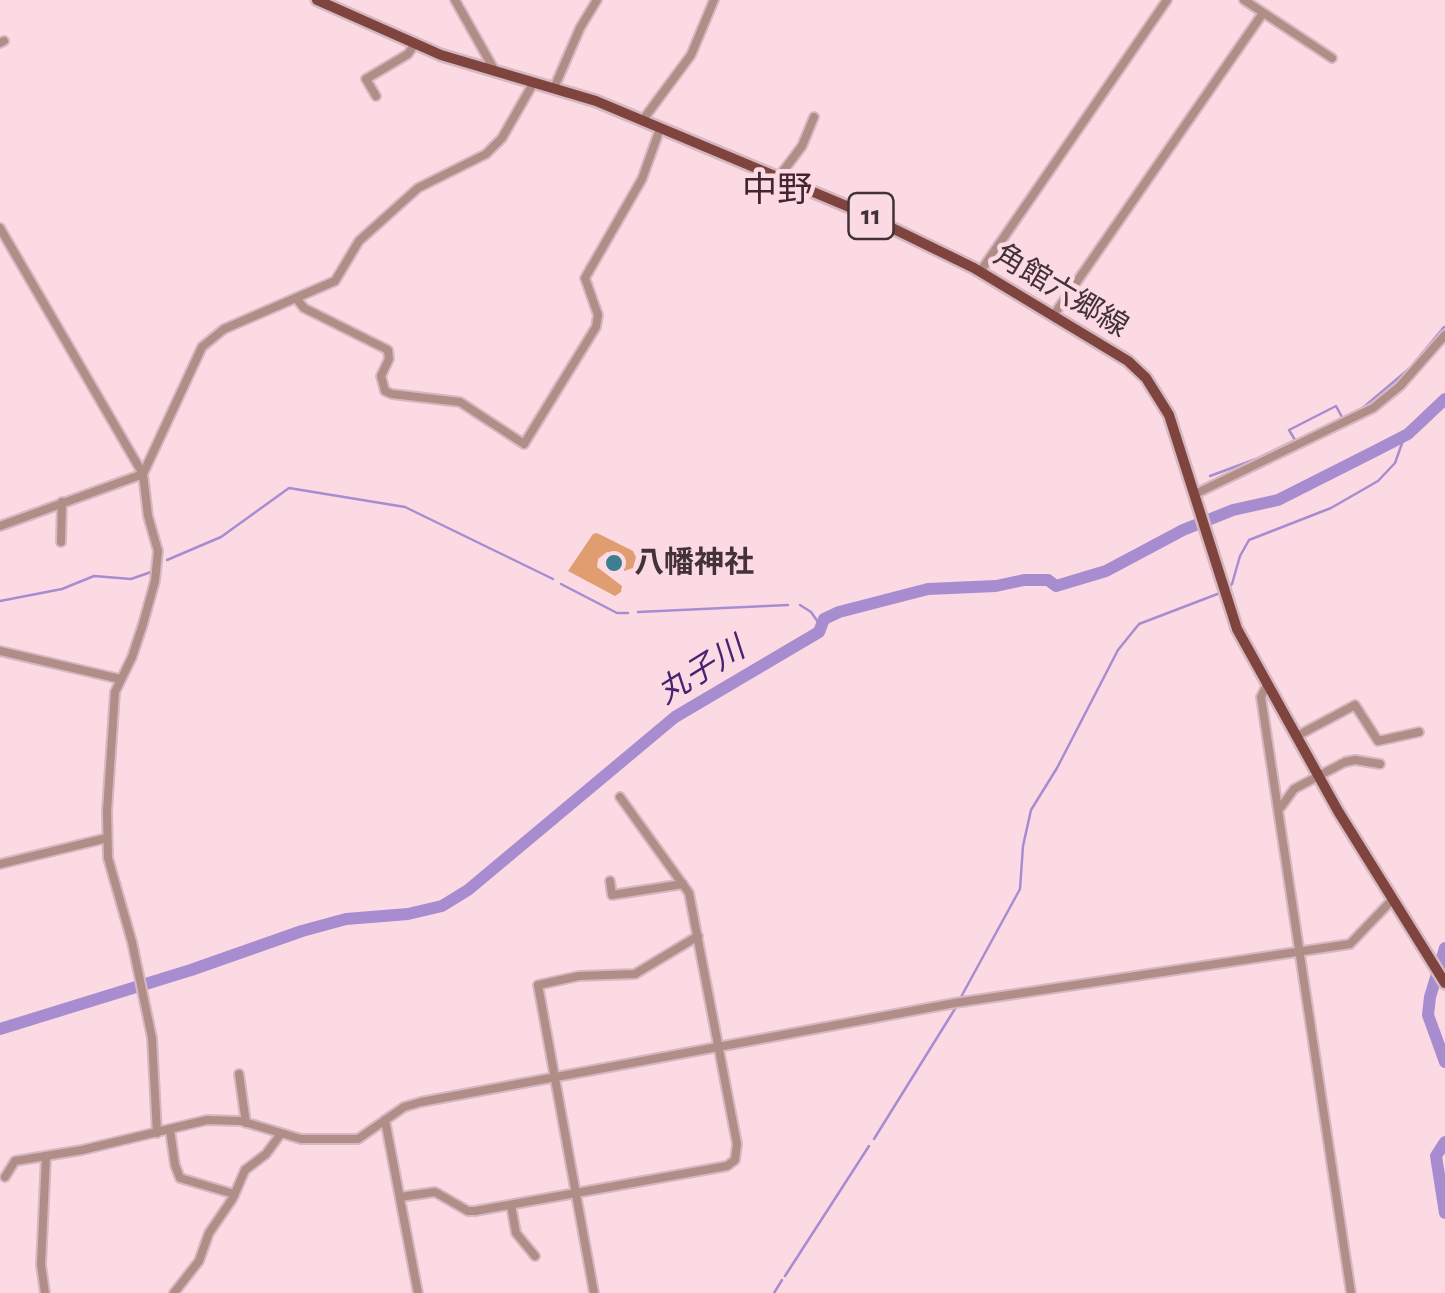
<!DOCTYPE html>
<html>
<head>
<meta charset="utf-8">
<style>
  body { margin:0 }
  canvas { display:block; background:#fbdae4 }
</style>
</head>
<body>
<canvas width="1445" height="1293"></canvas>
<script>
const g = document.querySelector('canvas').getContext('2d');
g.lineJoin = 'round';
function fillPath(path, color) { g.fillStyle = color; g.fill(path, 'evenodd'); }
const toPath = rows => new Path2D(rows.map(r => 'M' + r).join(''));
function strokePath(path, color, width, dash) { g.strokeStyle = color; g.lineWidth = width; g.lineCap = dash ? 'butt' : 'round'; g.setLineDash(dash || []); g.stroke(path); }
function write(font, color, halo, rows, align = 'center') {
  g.font = font + ' "Alegreya Sans","Noto Sans JP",sans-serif'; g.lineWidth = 9; g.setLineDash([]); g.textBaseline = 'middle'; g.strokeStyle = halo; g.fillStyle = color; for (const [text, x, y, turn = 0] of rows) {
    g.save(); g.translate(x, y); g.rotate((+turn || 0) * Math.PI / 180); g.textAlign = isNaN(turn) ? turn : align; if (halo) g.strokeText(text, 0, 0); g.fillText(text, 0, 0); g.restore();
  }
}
const forest = toPath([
  [597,533,633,551,636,557,633,568,624,571,621,561,614,553,607,552,598,559,597,567,622,586,621,592,615,596,568,571,593,534]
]);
const stream = toPath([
  [1359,411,1410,368,1444,327],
  [1210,476,1256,459,1295,440,1289,430,1336,406,1343,419],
  [167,560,221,537,289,488,405,507,553,579],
  [561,584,617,613,628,613],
  [1227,588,1232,584,1240,556,1249,540,1331,508,1378,481,1395,463,1405,435],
  [0,601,62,589,94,576,131,579,151,572],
  [800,605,811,612,820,625],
  [638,612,788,605],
  [961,997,1020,889,1023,846,1031,810,1057,768,1118,650,1139,624,1220,593],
  [874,1139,958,1004],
  [785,1276,869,1146],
  [774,1293,782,1280]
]);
const river = toPath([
  [1445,948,1430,997,1428,1015,1445,1062],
  [0,1029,191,970,302,931,346,919,408,914,442,906,468,890,675,717,819,632,824,619,839,612,928,589,996,586,1024,580,1048,580,1056,586,1106,571,1183,530,1233,510,1278,500,1377,450,1408,434,1445,399],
  [1445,1142,1436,1156,1445,1213]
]);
const minor = toPath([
  [455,0,495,71],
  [1244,0,1332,58],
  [0,43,4,41],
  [554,88,580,28,597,0],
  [376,96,366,79,408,54,414,45],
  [642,121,691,55,714,0],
  [778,178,802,146,814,117],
  [0,228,143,474,148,516,158,551,155,581,143,624,132,657,115,692,107,811,108,858,132,942,152,1038,157,1133],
  [980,272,1167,0],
  [296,298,304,308,388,350,389,359,381,376,385,391,392,394,460,402,524,444,596,327,598,315,585,278,642,179,660,129],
  [1053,316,1263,13],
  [1195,494,1373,408,1400,386,1445,335],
  [0,526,143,474,202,347,224,329,335,281,359,241,418,188,486,154,502,138,534,82],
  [61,542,62,502],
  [0,651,120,679],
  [1267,685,1261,697,1351,1293],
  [1297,736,1355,705,1378,741,1419,732],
  [1281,807,1294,789,1345,762,1355,760,1380,764],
  [0,864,107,838],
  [610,881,612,895,683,884],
  [239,1074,246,1123],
  [385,1120,418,1293],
  [170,1130,175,1165,180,1178,234,1194],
  [5,1177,15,1161,82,1150,207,1120,241,1121,301,1139,358,1139,404,1107,421,1102,955,1003,1350,944,1393,899],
  [400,1197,435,1192,468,1211,475,1211,727,1166,735,1160,737,1144,689,893,620,797],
  [511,1205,516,1233,535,1256],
  [45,1293,41,1265,46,1157],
  [174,1293,199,1261,209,1233,233,1198,245,1170,266,1154,280,1135],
  [594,1293,538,985,579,976,635,974,698,936]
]);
const major = toPath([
  [317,0,441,55,596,101,849,207,974,268,1128,361,1146,378,1169,415,1237,629,1338,811,1445,983]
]);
const markers = [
  [614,563,10,"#3d7f90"]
];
const shields = [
  [871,216,45]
];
const shieldNames = [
  ["11",871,216]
];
const streetNames = [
  ["角館六郷線",1061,291,31]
];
const poiNames = [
  ["八幡神社",634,563]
];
const waterNames = [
  ["丸子川",701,671,-32]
];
const quarterNames = [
  ["中野",777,190]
];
fillPath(forest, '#df9d70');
strokePath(stream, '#a78dd0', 2.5);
strokePath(river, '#a78dd0', 12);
strokePath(minor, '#d6b8c1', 12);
strokePath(major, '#d6b8c1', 15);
strokePath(minor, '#b18d88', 8);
strokePath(major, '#80443e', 10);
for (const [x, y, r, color] of markers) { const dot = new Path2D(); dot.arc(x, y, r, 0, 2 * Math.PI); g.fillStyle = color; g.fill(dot); strokePath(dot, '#fbdae4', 4); }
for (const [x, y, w] of shields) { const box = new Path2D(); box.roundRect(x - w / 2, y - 23, w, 46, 8); g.fillStyle = '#fbdae4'; g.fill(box); strokePath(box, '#433237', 2.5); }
write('bold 28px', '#433237', null, shieldNames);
write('30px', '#433237', '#fbdae4', streetNames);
write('bold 30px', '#433237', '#fbdae4', poiNames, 'left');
write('italic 32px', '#482371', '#fbdae4', waterNames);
write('35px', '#43242f', '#fbdae4', quarterNames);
</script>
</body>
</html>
